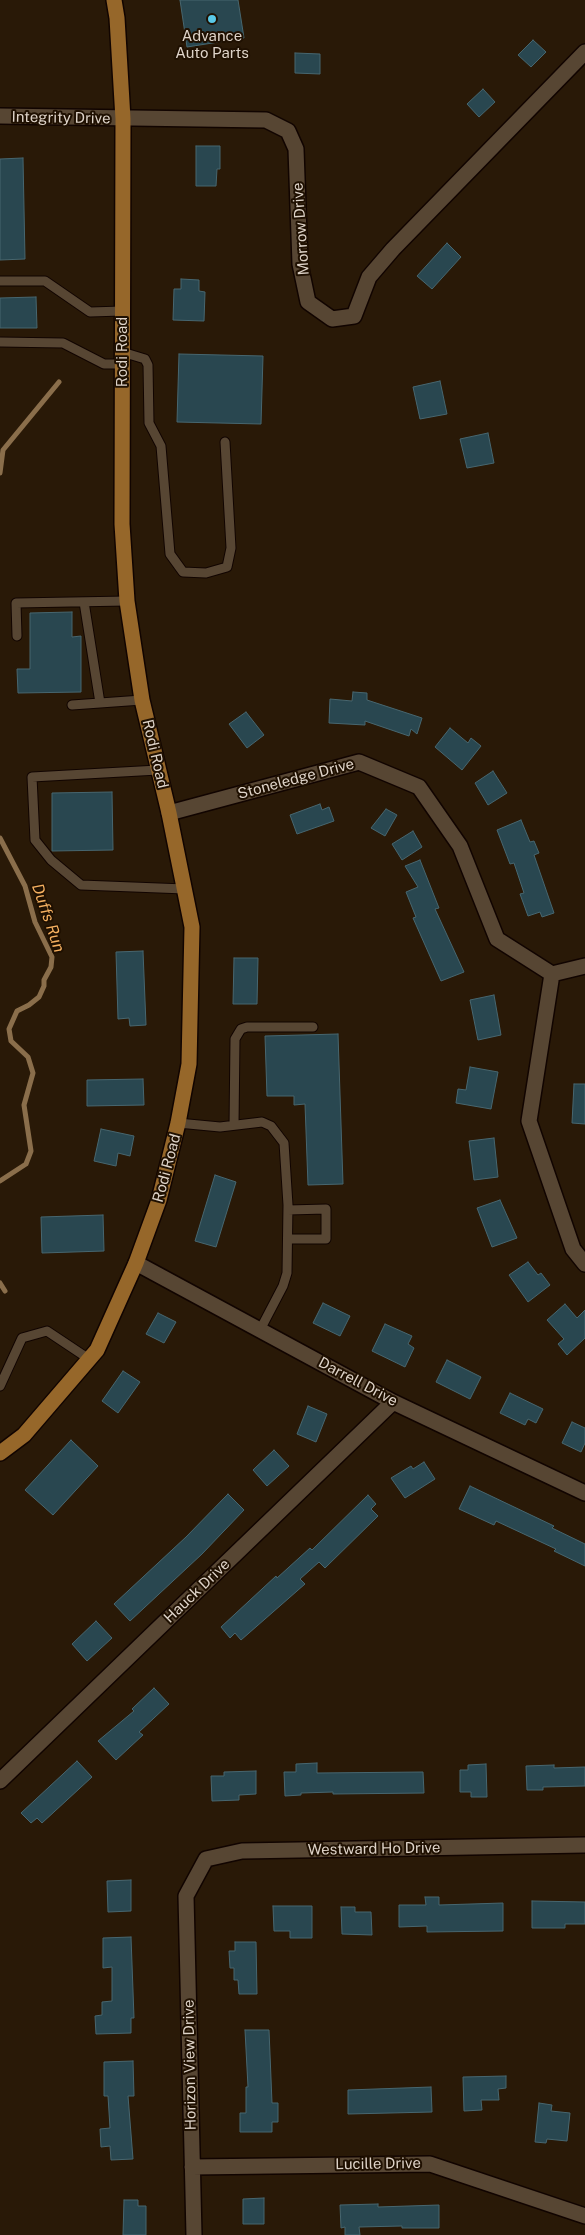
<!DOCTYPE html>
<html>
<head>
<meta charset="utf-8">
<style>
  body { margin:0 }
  canvas { display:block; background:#291907 }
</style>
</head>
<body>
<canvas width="585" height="2235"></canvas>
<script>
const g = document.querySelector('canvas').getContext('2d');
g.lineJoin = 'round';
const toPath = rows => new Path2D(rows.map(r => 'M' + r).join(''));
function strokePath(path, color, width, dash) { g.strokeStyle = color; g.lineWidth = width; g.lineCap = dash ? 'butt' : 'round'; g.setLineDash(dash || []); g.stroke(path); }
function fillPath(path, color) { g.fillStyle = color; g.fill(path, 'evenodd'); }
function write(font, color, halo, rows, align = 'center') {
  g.font = font + ' "Public Sans",sans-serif'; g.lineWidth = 4; g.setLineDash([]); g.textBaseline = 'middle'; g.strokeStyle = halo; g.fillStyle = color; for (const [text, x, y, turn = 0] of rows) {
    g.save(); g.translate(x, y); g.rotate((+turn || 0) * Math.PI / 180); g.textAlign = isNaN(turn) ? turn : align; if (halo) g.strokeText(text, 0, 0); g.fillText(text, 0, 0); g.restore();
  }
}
const stream = toPath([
  [0,473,3,450,59,382],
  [0,838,25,886,35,922,52,957,51,967,44,980,44,986,39,997,29,1005,17,1011,9,1029,11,1041,28,1057,33,1073,24,1105,31,1151,26,1164,0,1181],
  [0,1283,5,1291]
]);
const building = toPath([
  [180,0,238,0,244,38,187,47,180,0],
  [533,40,546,52,531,67,518,55,533,40],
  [295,53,320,54,320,74,295,73,295,53],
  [483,89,495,102,479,117,467,104,483,89],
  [196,146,220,146,220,169,217,169,216,186,196,186,196,146],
  [23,158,25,259,0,260,0,159,23,158],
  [447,243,461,257,432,289,417,276,447,243],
  [181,279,199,280,199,291,205,292,204,321,173,320,174,289,181,289,181,279],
  [36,297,37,328,0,328,0,298,36,297],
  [179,354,263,356,261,424,177,422,179,354],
  [440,381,447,414,420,419,413,387,440,381],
  [488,433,494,463,467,468,460,439,488,433],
  [72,612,72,637,81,636,81,692,18,693,17,669,30,669,30,613,72,612],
  [353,692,367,693,367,700,422,718,417,734,411,729,409,736,365,721,365,725,329,723,330,699,352,701,353,692],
  [246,712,264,735,247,748,229,724,246,712],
  [450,728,468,743,471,738,481,746,462,770,435,747,450,728],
  [493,771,507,793,488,805,475,783,493,771],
  [112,792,113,850,52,851,52,793,112,792],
  [320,804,322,810,329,807,334,821,297,834,290,815,320,804],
  [386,809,397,815,385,836,371,828,386,809],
  [521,820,530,842,534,841,539,853,534,855,554,913,542,917,540,912,528,916,520,894,524,893,514,863,510,864,497,830,521,820],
  [413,831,422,847,402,860,392,844,413,831],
  [420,860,439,908,435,909,464,972,441,981,413,918,416,917,406,892,418,887,405,866,420,860],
  [143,951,146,1025,130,1026,129,1018,118,1019,116,952,143,951],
  [234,958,258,958,257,1004,233,1004,234,958],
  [494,995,501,1035,478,1040,470,1000,494,995],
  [338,1034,343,1184,308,1185,305,1104,294,1105,294,1096,267,1096,265,1036,338,1034],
  [470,1067,498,1072,491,1109,456,1103,458,1089,466,1090,470,1067],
  [143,1079,144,1105,87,1106,87,1080,143,1079],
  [574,1084,585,1084,585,1124,572,1123,574,1084],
  [101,1129,134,1136,130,1156,118,1153,116,1166,94,1161,101,1129],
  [494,1138,498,1177,474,1180,469,1141,494,1138],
  [215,1175,236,1182,216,1247,195,1241,215,1175],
  [500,1200,517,1238,492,1247,477,1208,500,1200],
  [103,1215,104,1251,42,1253,41,1217,103,1215],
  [528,1262,538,1275,541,1273,550,1285,528,1302,509,1275,528,1262],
  [323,1303,350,1316,340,1336,313,1323,323,1303],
  [565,1304,577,1318,585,1310,585,1338,567,1355,558,1344,564,1339,547,1320,565,1304],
  [158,1313,176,1322,164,1343,146,1334,158,1313],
  [385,1324,412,1336,408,1344,414,1348,405,1367,372,1351,385,1324],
  [447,1360,481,1377,470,1399,436,1382,447,1360],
  [123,1371,140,1382,118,1413,102,1401,123,1371],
  [510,1393,543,1409,536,1423,528,1419,525,1425,500,1413,510,1393],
  [308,1406,327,1414,316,1442,297,1434,308,1406],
  [572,1422,585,1428,585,1443,581,1452,562,1443,572,1422],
  [71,1440,98,1466,53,1515,25,1490,71,1440],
  [274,1450,289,1466,267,1486,253,1470,274,1450],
  [424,1462,435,1479,405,1498,391,1478,411,1466,413,1469,424,1462],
  [470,1486,554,1526,552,1528,585,1544,585,1566,554,1551,556,1549,496,1521,494,1525,459,1509,470,1486],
  [228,1494,244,1510,202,1554,130,1621,114,1604,186,1537,228,1494],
  [368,1495,376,1504,371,1509,378,1516,325,1568,319,1562,300,1579,305,1584,241,1640,235,1633,230,1638,221,1627,276,1576,277,1578,310,1548,312,1550,368,1495],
  [96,1621,112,1638,87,1661,72,1644,96,1621],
  [154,1688,169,1704,139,1732,143,1735,116,1760,98,1741,134,1711,132,1709,154,1688],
  [77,1761,92,1777,42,1823,37,1818,31,1823,21,1813,77,1761],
  [317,1763,317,1773,423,1772,424,1793,333,1794,333,1792,301,1793,301,1795,285,1796,284,1772,296,1772,296,1764,317,1763],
  [486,1764,487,1797,471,1797,471,1792,460,1792,460,1770,468,1770,468,1765,486,1764],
  [554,1765,554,1768,585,1767,585,1786,543,1787,543,1790,527,1790,526,1766,554,1765],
  [256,1771,256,1794,239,1795,239,1800,212,1801,211,1776,224,1776,224,1772,256,1771],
  [131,1880,131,1911,108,1912,107,1881,131,1880],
  [425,1897,439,1897,439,1905,503,1903,503,1931,427,1932,427,1926,399,1927,399,1905,426,1905,425,1897],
  [532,1901,585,1902,585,1924,565,1924,565,1928,532,1928,532,1901],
  [273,1906,312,1906,312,1938,290,1938,290,1931,274,1931,273,1906],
  [341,1907,355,1907,355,1912,371,1912,372,1935,342,1934,341,1907],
  [131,1937,134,2018,131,2018,131,2033,96,2034,95,2016,102,2015,102,2002,112,2001,112,1967,103,1968,103,1938,131,1937],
  [235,1942,256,1942,257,1994,239,1994,238,1980,234,1980,234,1968,230,1968,229,1951,235,1951,235,1942],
  [245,2030,269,2030,272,2103,278,2103,278,2122,272,2122,272,2132,240,2132,240,2113,246,2113,246,2087,248,2087,245,2030],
  [133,2061,134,2096,128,2096,133,2159,111,2160,110,2146,101,2147,100,2129,110,2128,108,2096,104,2096,104,2062,133,2061],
  [506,2076,506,2088,498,2089,499,2100,481,2100,482,2110,464,2111,463,2077,506,2076],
  [431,2087,432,2112,348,2114,348,2090,431,2087],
  [539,2103,552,2105,551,2111,570,2113,567,2141,547,2139,546,2143,535,2142,539,2103],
  [264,2198,264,2224,243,2224,243,2199,264,2198],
  [124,2200,138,2200,138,2206,146,2206,146,2235,123,2235,124,2200],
  [378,2204,378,2207,439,2205,439,2228,402,2228,402,2226,359,2227,360,2235,345,2235,345,2227,341,2228,340,2205,378,2204]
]);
const lane = toPath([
  [0,281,45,281,90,312,122,311],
  [0,342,63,343,104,364,122,364],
  [122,352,145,359,148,365,149,423,161,446,170,554,183,572,206,573,227,567,231,548,225,442],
  [84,602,100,703],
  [17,636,16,603,127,601],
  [72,705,142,700],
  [158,770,32,777,35,840,51,860,81,885,185,889],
  [178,1123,220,1127,262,1122,271,1126,284,1143,288,1205,287,1273,283,1286,260,1330],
  [234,1125,235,1039,241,1029,247,1027,313,1027],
  [288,1239,326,1239,326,1209,288,1210],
  [0,1386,22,1338,47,1331,89,1359]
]);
const street = toPath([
  [0,116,266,120,288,131,296,149,300,264,308,302,332,319,354,316,369,277,393,249,585,52],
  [169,813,359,762,419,787,460,846,497,939,552,974,585,966],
  [552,974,529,1121,573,1249,585,1264],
  [136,1263,393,1402,585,1493],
  [0,1781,393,1402],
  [192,2167,430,2164,585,2216],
  [194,2235,186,1896,206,1859,242,1851,585,1845]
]);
const primary = toPath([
  [0,1453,24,1435,97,1350,136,1263,159,1200,178,1123,189,1064,192,927,169,813,142,700,127,601,122,524,123,119,117,18,114,0]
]);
const markers = [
  [212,19,5,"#5ac8e6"]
];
const poiNames = [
  ["Advance",212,36],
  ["Auto Parts",212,53]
];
const streetNames = [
  ["Integrity Drive",61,118,1],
  ["Morrow Drive",301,229,-94],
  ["Rodi Road",122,352,-90],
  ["Rodi Road",155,754,77],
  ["Stoneledge Drive",296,779,-15],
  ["Rodi Road",167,1168,-75],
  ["Darrell Drive",358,1382,28],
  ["Hauck Drive",197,1591,-44],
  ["Westward Ho Drive",374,1849,-1],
  ["Horizon View Drive",190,2065,-91],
  ["Lucille Drive",378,2164,-1]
];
const waterNames = [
  ["Duffs Run",48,918,71]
];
strokePath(stream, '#8a6e4b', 5);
fillPath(building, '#294750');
strokePath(building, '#47666f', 1);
strokePath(lane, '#110400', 11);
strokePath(street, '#110400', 18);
strokePath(primary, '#110400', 18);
strokePath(lane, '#574633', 9);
strokePath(street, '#574633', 15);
strokePath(primary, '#96672a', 15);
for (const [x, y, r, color] of markers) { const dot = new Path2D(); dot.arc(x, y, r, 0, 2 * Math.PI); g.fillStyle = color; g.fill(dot); strokePath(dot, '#1f1001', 2); }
write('15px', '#ded3c8', '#1f1001', poiNames);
write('15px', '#ded3c8', '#1f1001', streetNames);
write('italic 16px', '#f5b060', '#1f1001', waterNames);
</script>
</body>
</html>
